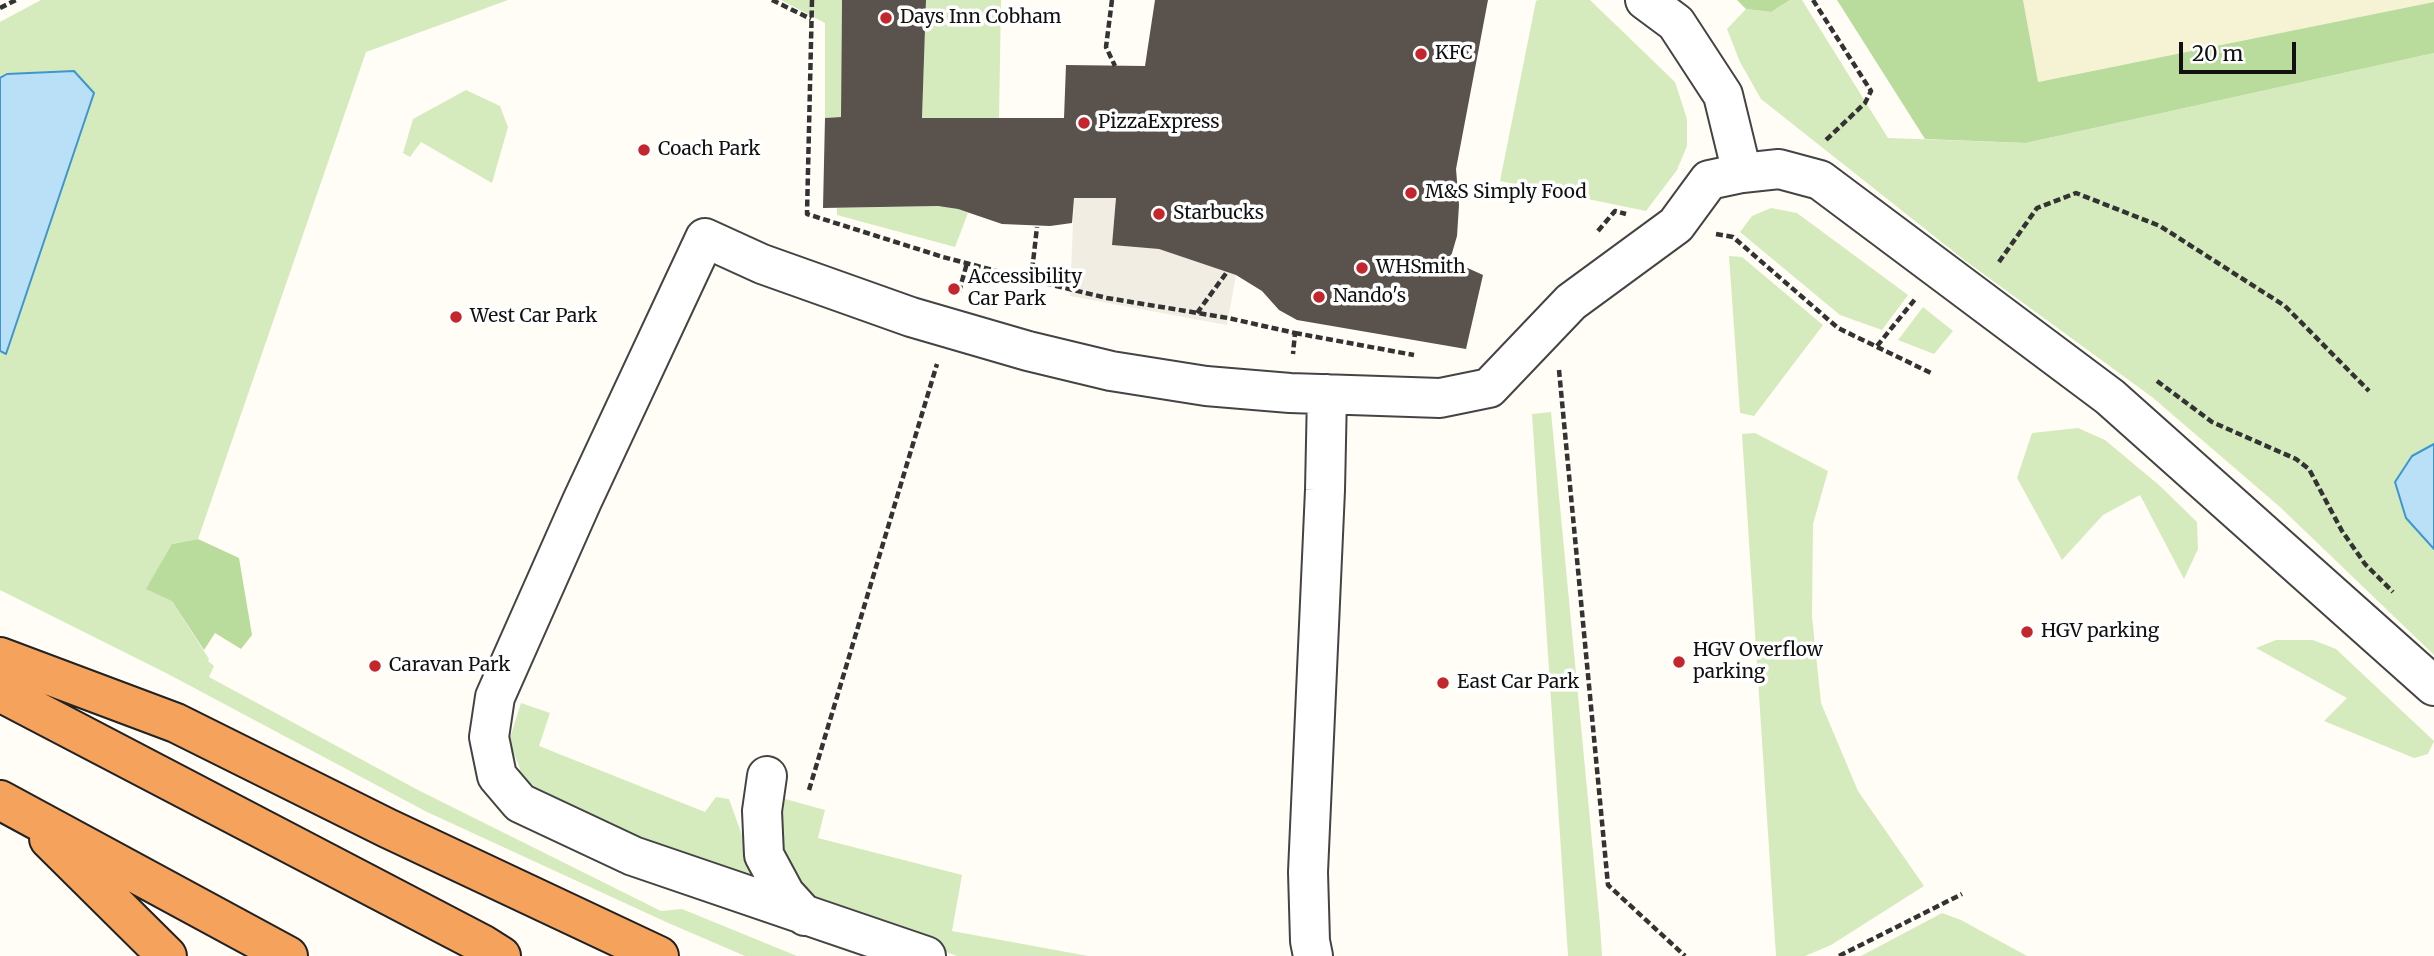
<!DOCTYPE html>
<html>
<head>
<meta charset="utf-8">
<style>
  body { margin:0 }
  #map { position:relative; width:2434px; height:956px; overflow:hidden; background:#fffdf5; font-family:Merriweather,serif }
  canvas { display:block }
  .scale { position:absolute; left:2179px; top:42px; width:117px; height:32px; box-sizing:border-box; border:4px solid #111; border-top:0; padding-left:9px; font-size:21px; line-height:24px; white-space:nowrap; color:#111; -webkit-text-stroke:5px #fff; paint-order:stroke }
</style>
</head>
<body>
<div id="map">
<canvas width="2434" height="956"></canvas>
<div class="scale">20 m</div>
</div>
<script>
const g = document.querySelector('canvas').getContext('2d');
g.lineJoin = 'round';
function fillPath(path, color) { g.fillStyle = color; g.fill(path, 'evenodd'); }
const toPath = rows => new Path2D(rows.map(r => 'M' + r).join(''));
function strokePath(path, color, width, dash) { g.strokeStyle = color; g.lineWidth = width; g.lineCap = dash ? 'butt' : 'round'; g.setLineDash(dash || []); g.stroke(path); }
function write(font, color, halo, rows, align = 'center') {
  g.font = font + ' Merriweather,serif'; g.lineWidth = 7; g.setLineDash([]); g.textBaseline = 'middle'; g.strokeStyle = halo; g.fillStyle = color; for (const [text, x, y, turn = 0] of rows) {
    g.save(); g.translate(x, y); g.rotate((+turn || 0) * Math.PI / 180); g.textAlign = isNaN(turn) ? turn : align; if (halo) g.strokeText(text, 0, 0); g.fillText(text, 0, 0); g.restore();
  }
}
const farmland = toPath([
  [2023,0,2434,0,2434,19,2425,4,2037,82]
]);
const green = toPath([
  [41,0,508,0,366,52,198,539,172,544,172,601,209,659,208,661,214,666,209,677,418,790,661,911,682,909,797,956,745,956,666,922,427,812,168,674,0,590,0,351,5,354,7,74,0,78,0,22],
  [781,0,842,0,841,117,825,118,825,23],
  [926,0,1001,0,999,118,922,118],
  [1538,0,1590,0,1675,82,1687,119,1687,146,1677,170,1646,211,1500,181,1536,1],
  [1790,0,1802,0,1888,138,2026,143,2434,53,2434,655,2280,507,2152,397,1963,259,1761,99,1740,62,1727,29,1746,9,1771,12],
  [466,90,500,106,508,127,492,183,421,142,410,157,403,153,413,119],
  [938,206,958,209,968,213,955,247,837,215,837,208],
  [1771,208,1797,213,1908,295,1882,330,1840,315,1740,232,1752,216],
  [1729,256,1742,257,1823,325,1754,416,1740,413],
  [1923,307,1953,331,1934,354,1898,340],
  [1551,412,1600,925,1602,956,1568,956,1532,414],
  [2078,428,2105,440,2159,485,2197,522,2198,549,2184,579,2140,495,2103,515,2062,560,2017,478,2032,433],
  [1755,433,1828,471,1813,524,1812,616,1821,703,1858,791,1924,886,1831,945,1805,956,1776,956,1742,434],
  [2276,640,2313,640,2336,649,2434,741,2428,754,2414,758,2324,721,2347,698,2256,648],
  [521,703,550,713,539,746,705,812,716,797,729,799,757,877,755,887,557,812,517,774,520,769,509,741],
  [785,799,825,810,818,838,962,875,952,931,1088,956,957,956,824,907,787,866,779,834],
  [1942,913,1961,920,2027,956,1861,956]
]);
const forest = toPath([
  [1737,0,1790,0,1771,12,1746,9],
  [1837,0,2023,0,2038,82,2434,2,2434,53,2026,143,1925,139],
  [198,539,239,558,252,635,241,649,215,633,204,650,172,601,146,589,172,544]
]);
const plaza = toPath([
  [1074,198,1116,198,1112,245,1159,249,1236,275,1227,325,1070,296]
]);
const water = toPath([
  [74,71,94,93,6,354,0,351,0,78,7,74,74,71],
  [2434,444,2434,549,2406,518,2395,482,2412,456,2434,444]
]);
const building = toPath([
  [842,0,926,0,922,118,1064,118,1066,65,1145,66,1155,0,1488,0,1456,169,1459,205,1457,236,1450,260,1483,275,1466,349,1297,320,1279,310,1262,291,1236,275,1159,249,1112,245,1116,198,1074,198,1072,223,1050,226,1002,224,958,209,938,206,823,208,825,118,841,117]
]);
const path = toPath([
  [772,0,811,19],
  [812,0,807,214,943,257,1031,280,1107,298,1228,318,1295,333,1293,354],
  [1112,0,1106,47,1115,66],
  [1813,0,1871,91,1865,103,1825,141],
  [0,8,16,0],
  [1598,231,1615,211,1626,214],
  [1716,234,1733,237,1838,328,1933,374],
  [1999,262,2037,208,2076,193,2160,226,2285,306,2369,391],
  [1031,280,1037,227],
  [959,292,967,263],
  [1197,313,1227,272],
  [1295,333,1414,355],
  [1877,346,1916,298],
  [1559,370,1608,885,1685,956],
  [2157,381,2212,422,2296,459,2309,469,2342,531,2365,564,2393,592],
  [809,790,937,364],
  [1839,956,1962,894]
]);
const minor = toPath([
  [1645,0,1676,23,1723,95,1742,173],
  [767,776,762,811,764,855,785,894,805,916],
  [926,956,633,856,520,803,497,776,489,737,495,697,582,501,705,238,762,264,911,317,1028,351,1111,371,1206,386,1290,393,1440,398,1489,388,1571,302,1676,225,1709,180,1742,173,1779,169,1820,180,2110,397,2434,686],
  [1313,956,1310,941,1308,872,1325,490,1327,394]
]);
const highway = toPath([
  [0,657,176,723,387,828,659,956],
  [0,692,482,944,501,956],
  [0,800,288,956],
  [49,839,167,956]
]);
const markers = [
  [886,18,7,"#c4262e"],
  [1421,54,7,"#c4262e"],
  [1084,123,7,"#c4262e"],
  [644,150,7,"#c4262e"],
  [1411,193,7,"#c4262e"],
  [1159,214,7,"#c4262e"],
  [1362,268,7,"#c4262e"],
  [954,289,7,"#c4262e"],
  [1319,297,7,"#c4262e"],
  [456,317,7,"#c4262e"],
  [2027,632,7,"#c4262e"],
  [1679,662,7,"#c4262e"],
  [375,666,7,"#c4262e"],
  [1443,683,7,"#c4262e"]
];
const poiNames = [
  ["Days Inn Cobham",900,18],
  ["KFC",1435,54],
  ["PizzaExpress",1098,123],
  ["Coach Park",658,150],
  ["M&S Simply Food",1425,193],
  ["Starbucks",1173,214],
  ["WHSmith",1376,268],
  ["Accessibility",968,278],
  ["Car Park",968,300],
  ["Nando's",1333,297],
  ["West Car Park",470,317],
  ["HGV parking",2041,632],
  ["HGV Overflow",1693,651],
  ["parking",1693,673],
  ["Caravan Park",389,666],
  ["East Car Park",1457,683]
];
fillPath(farmland, '#f6f3d4');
fillPath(green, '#d5ebbd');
fillPath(forest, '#b9dc9c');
fillPath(plaza, '#f1ede2');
fillPath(water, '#b9e0f7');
strokePath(water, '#3f96cf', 2);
fillPath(building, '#5a524d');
strokePath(minor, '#444', 42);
strokePath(highway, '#222', 42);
strokePath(path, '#333', 4.5, [7, 3.5]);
strokePath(minor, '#fff', 38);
strokePath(highway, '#f5a25d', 38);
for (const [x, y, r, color] of markers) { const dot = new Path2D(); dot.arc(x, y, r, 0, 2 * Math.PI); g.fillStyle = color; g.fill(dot); strokePath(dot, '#fff', 2.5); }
write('19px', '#111', '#fff', poiNames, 'left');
</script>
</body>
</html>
